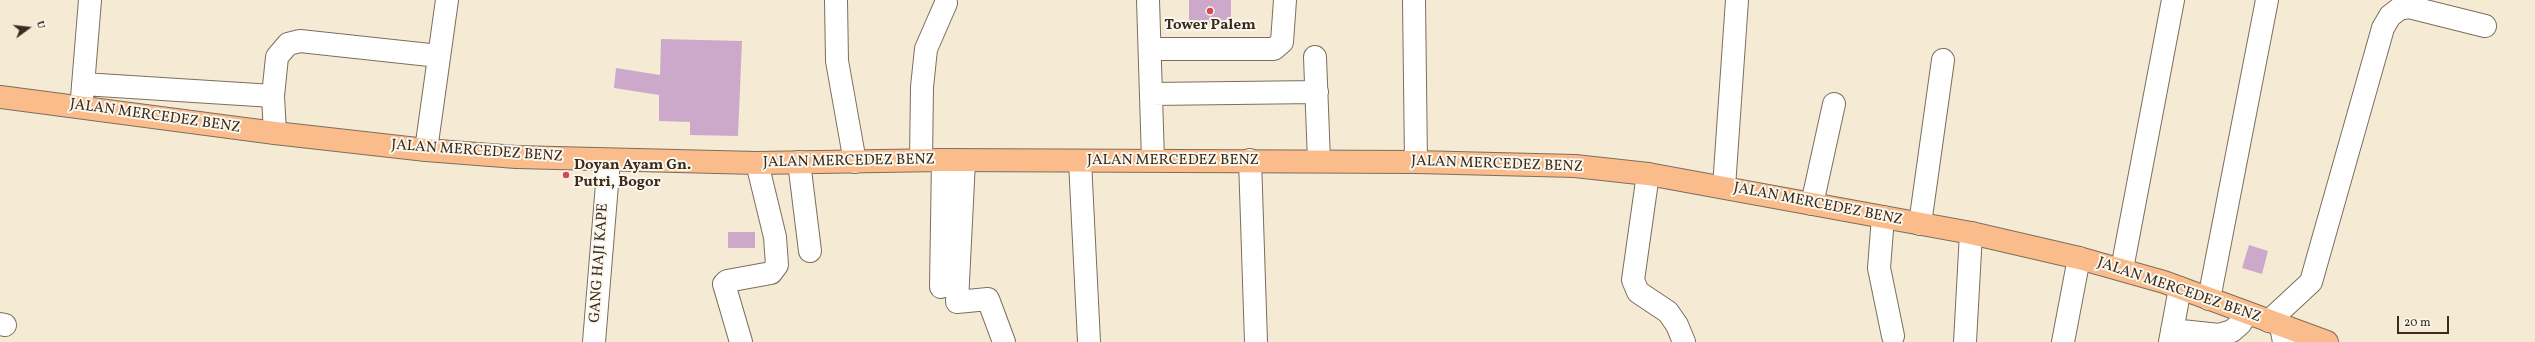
<!DOCTYPE html>
<html>
<head>
<meta charset="utf-8">
<style>
  body { margin:0 }
  #map { position:relative; width:2535px; height:342px; overflow:hidden; background:#f5ebd5; font-family:Vollkorn,serif }
  canvas { display:block }
  .north { position:absolute; left:8px; top:8px; width:40px; height:40px; -webkit-text-stroke:3px #fbf7ec; paint-order:stroke; rotate:75deg; font-size:11px; font-weight:700; line-height:16px; text-align:center; color:#3b2a1e }
  .north::after { content:''; display:block; margin:auto; width:14px; height:18px; background:#3b2a1e; clip-path:polygon(50% 0,100% 100%,50% 72%,0 100%) }
  .scale { position:absolute; left:2397px; top:316px; width:52px; height:18px; box-sizing:border-box; border:2px solid #3b2a1e; border-top:0; padding-left:5px; font-size:12px; line-height:14px; white-space:nowrap; color:#3b2a1e; -webkit-text-stroke:3px #fbf7ec; paint-order:stroke }
</style>
</head>
<body>
<div id="map">
<canvas width="2535" height="342"></canvas>
<div class="north">U</div>
<div class="scale">20 m</div>
</div>
<script>
const g = document.querySelector('canvas').getContext('2d');
g.lineJoin = 'round';
function fillPath(path, color) { g.fillStyle = color; g.fill(path, 'evenodd'); }
const toPath = rows => new Path2D(rows.map(r => 'M' + r).join(''));
function strokePath(path, color, width, dash) { g.strokeStyle = color; g.lineWidth = width; g.lineCap = dash ? 'butt' : 'round'; g.setLineDash(dash || []); g.stroke(path); }
function write(font, color, halo, rows, align = 'center') {
  g.font = font + ' Vollkorn,serif'; g.lineWidth = 4; g.setLineDash([]); g.textBaseline = 'middle'; g.strokeStyle = halo; g.fillStyle = color; for (const [text, x, y, turn = 0] of rows) {
    g.save(); g.translate(x, y); g.rotate((+turn || 0) * Math.PI / 180); g.textAlign = isNaN(turn) ? turn : align; if (halo) g.strokeText(text, 0, 0); g.fillText(text, 0, 0); g.restore();
  }
}
const building = toPath([
  [1189,0,1231,0,1231,23,1189,24],
  [661,39,742,41,738,136,690,135,690,122,659,121,659,95,614,88,616,68,660,75],
  [728,232,755,232,755,248,728,248],
  [2249,245,2268,251,2262,274,2242,268]
]);
const minor = toPath([
  [836,0,837,61,855,162],
  [1148,0,1153,160],
  [1414,0,1416,162],
  [1150,49,1274,49,1282,42,1285,0],
  [1315,57,1319,161],
  [83,84,273,96,275,133],
  [1151,94,1317,92],
  [273,96,277,57,288,44,300,41,439,56],
  [82,98,90,0],
  [426,150,447,0],
  [921,160,922,87,926,49,946,3],
  [1250,160,1256,342],
  [964,161,957,302,988,299,1004,342],
  [1080,161,1089,342],
  [799,162,810,251],
  [1648,174,1633,280,1638,292,1668,312,1677,325,1684,342],
  [1724,187,1737,0],
  [1812,204,1834,104],
  [1883,217,1879,268,1893,336],
  [1920,224,1943,60],
  [2122,269,2173,0],
  [941,287,943,160],
  [2209,299,2267,0],
  [2269,321,2311,282,2383,28,2390,16,2399,9,2409,7,2485,26],
  [0,324,5,325],
  [2281,326,2284,342],
  [2172,330,2219,335,2232,331,2240,324,2247,313],
  [594,342,609,160],
  [741,342,724,284,727,281,771,273,777,265,775,237,757,163],
  [1965,342,1971,233],
  [2063,342,2079,258],
  [2170,342,2180,288]
]);
const major = toPath([
  [0,97,275,133,426,150,516,157,757,163,943,160,1416,162,1575,166,1648,174,1971,233,2079,258,2164,282,2327,342]
]);
const markers = [
  [1210,11,4,"#d1495b"],
  [566,175,4,"#d1495b"]
];
const poiNames = [
  ["Tower Palem",1210,26],
  ["Doyan Ayam Gn.",574,166,"left"],
  ["Putri, Bogor",574,183,"left"]
];
const streetNames = [
  ["JALAN MERCEDEZ BENZ",155,117,8],
  ["JALAN MERCEDEZ BENZ",477,152,4],
  ["JALAN MERCEDEZ BENZ",1173,161],
  ["JALAN MERCEDEZ BENZ",849,162,-1],
  ["JALAN MERCEDEZ BENZ",1497,165,2],
  ["JALAN MERCEDEZ BENZ",1818,205,11],
  ["GANG HAJI KAPE",600,263,-86],
  ["JALAN MERCEDEZ BENZ",2179,291,19]
];
fillPath(building, '#cca9cb');
strokePath(minor, '#7c6e5e', 24);
strokePath(major, '#7c6e5e', 24);
strokePath(minor, '#fff', 22);
strokePath(major, '#fabc8b', 22);
for (const [x, y, r, color] of markers) { const dot = new Path2D(); dot.arc(x, y, r, 0, 2 * Math.PI); g.fillStyle = color; g.fill(dot); strokePath(dot, '#fbf7ec', 1.5); }
write('bold 15px', '#3b2a1e', '#fbf7ec', poiNames);
write('15px', '#3b2a1e', '#fbf7ec', streetNames);
</script>
</body>
</html>
